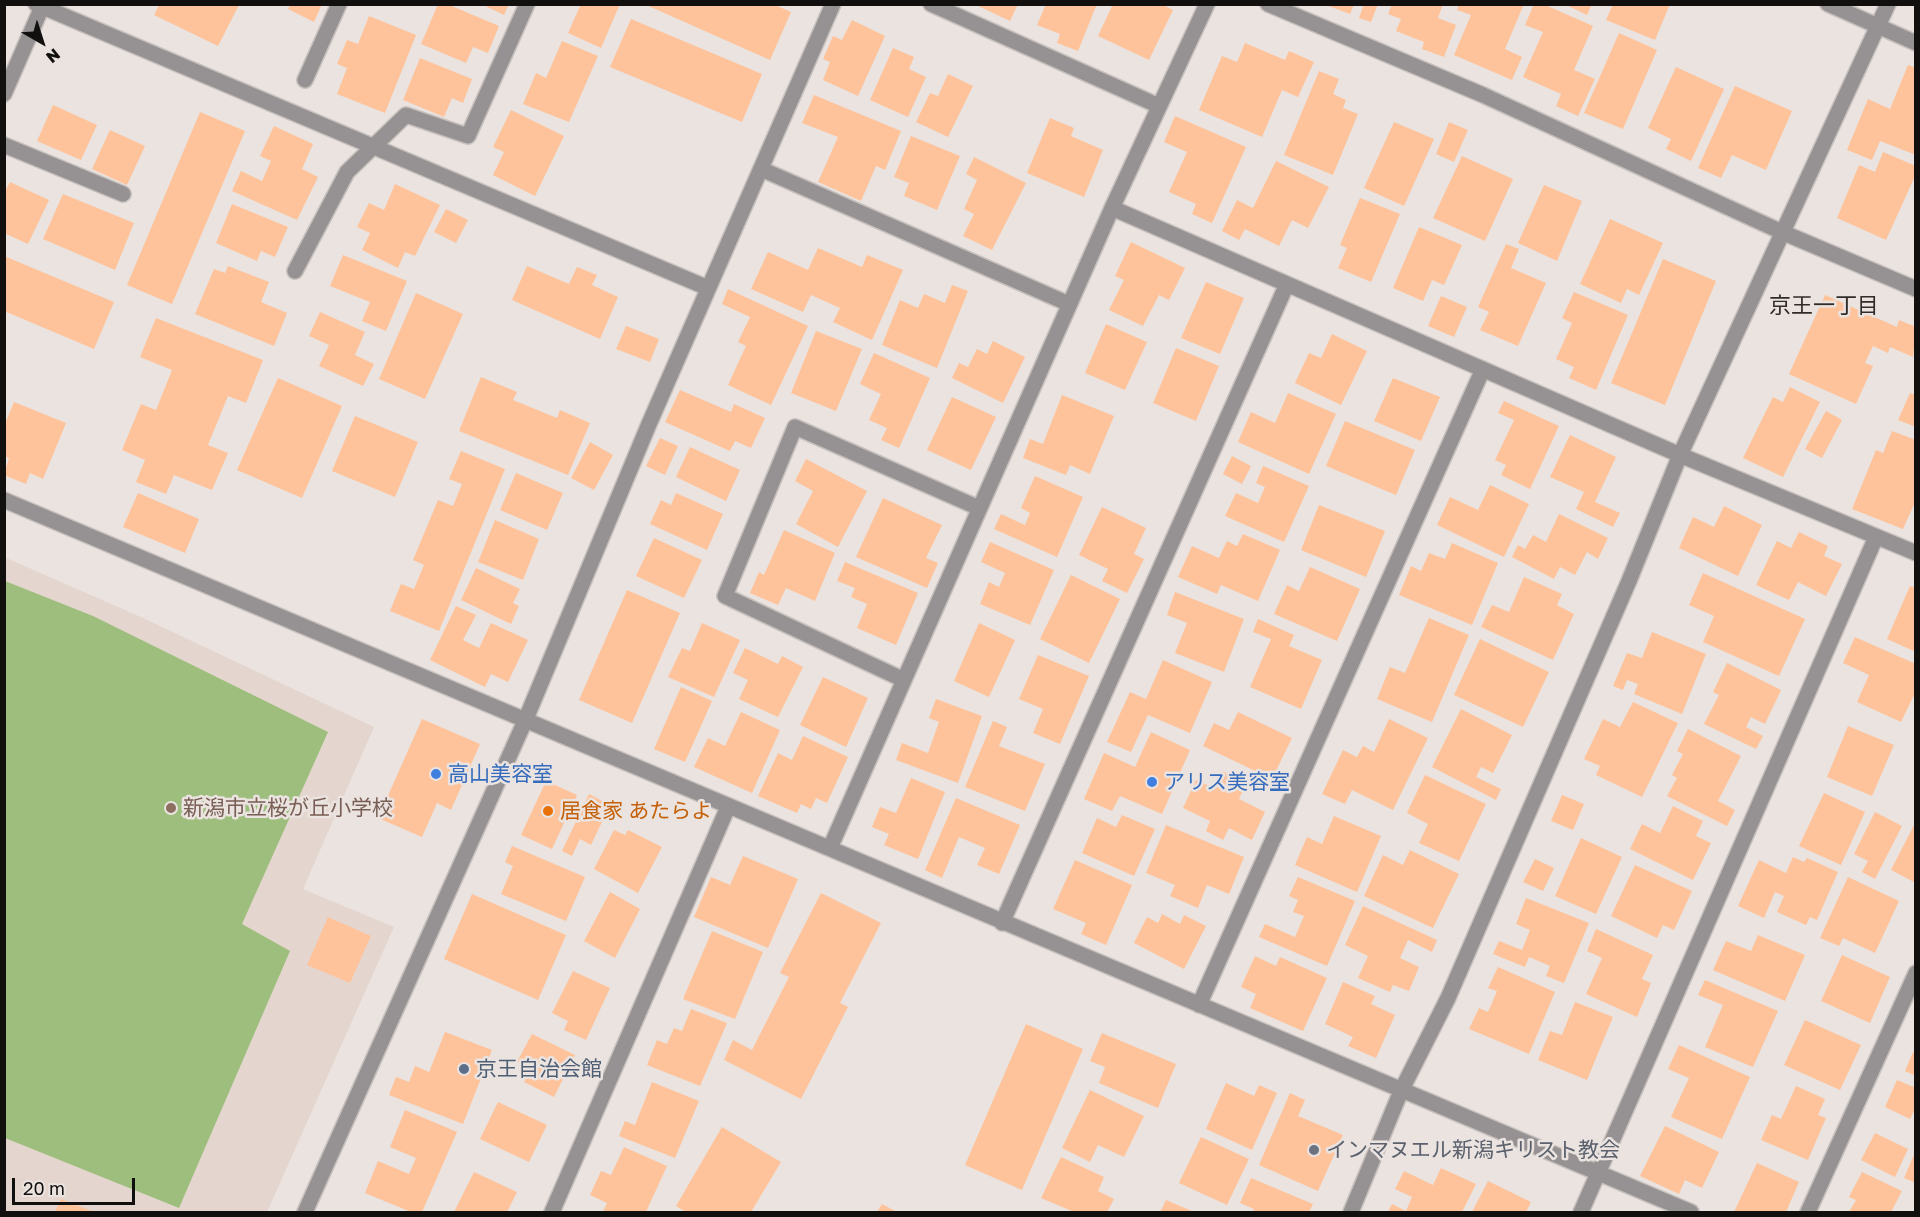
<!DOCTYPE html>
<html>
<head>
<meta charset="utf-8">
<style>
  body { margin:0 }
  #map { position:relative; width:1920px; height:1217px; overflow:hidden; background:#eae3df; font-family:"Golos Text",sans-serif }
  canvas { display:block }
  .frame { position:absolute; inset:0; border:6px solid #12100f; pointer-events:none }
  .north { position:absolute; left:12px; top:12px; width:60px; height:60px; -webkit-text-stroke:4px #eae3df; paint-order:stroke; rotate:141deg; font-size:16px; font-weight:700; line-height:24px; text-align:center; color:#12100f }
  .north::after { content:''; display:block; margin:auto; width:21px; height:27px; background:#12100f; clip-path:polygon(50% 0,100% 100%,50% 72%,0 100%) }
  .scale { position:absolute; left:12px; top:1178px; width:123px; height:27px; box-sizing:border-box; border:3px solid #12100f; border-top:0; padding-left:8px; font-size:18px; line-height:21px; white-space:nowrap; color:#12100f; -webkit-text-stroke:4px #eae3df; paint-order:stroke }
</style>
</head>
<body>
<div id="map">
<canvas width="1920" height="1217"></canvas>
<div class="frame"></div>
<div class="north">N</div>
<div class="scale">20 m</div>
</div>
<script>
const g = document.querySelector('canvas').getContext('2d');
g.lineJoin = 'round';
function fillPath(path, color) { g.fillStyle = color; g.fill(path, 'evenodd'); }
const toPath = rows => new Path2D(rows.map(r => 'M' + r).join(''));
function strokePath(path, color, width, dash) { g.strokeStyle = color; g.lineWidth = width; g.lineCap = dash ? 'butt' : 'round'; g.setLineDash(dash || []); g.stroke(path); }
function write(font, color, halo, rows, align = 'center') {
  g.font = font + ' "Golos Text","Noto Sans JP",sans-serif'; g.lineWidth = 5; g.setLineDash([]); g.textBaseline = 'middle'; g.strokeStyle = halo; g.fillStyle = color; for (const [text, x, y, turn = 0] of rows) {
    g.save(); g.translate(x, y); g.rotate((+turn || 0) * Math.PI / 180); g.textAlign = isNaN(turn) ? turn : align; if (halo) g.strokeText(text, 0, 0); g.fillText(text, 0, 0); g.restore();
  }
}
const built = toPath([
  [4,557,143,618,374,727,303,889,394,927,267,1212,5,1212]
]);
const green = toPath([
  [5,581,93,616,328,732,242,924,290,951,179,1208,5,1138]
]);
const building = toPath([
  [291,4,322,4,314,22,288,9],
  [438,4,447,4,499,26,488,53,473,47,466,63,421,44],
  [481,4,509,4,504,15],
  [581,4,620,4,601,48,568,33],
  [644,4,773,4,791,12,770,60],
  [974,4,1018,4,1010,21],
  [1046,4,1097,4,1078,51,1057,43,1060,34,1037,25],
  [1113,4,1161,4,1173,10,1149,60,1098,36],
  [1364,4,1378,4,1371,22,1359,18],
  [1392,4,1443,4,1438,18,1456,25,1444,57,1422,49,1424,42,1396,31,1401,19,1388,14],
  [1459,4,1524,4,1505,49,1522,57,1512,80,1454,55,1471,15,1457,10],
  [1534,4,1543,4,1593,26,1574,70,1595,79,1578,116,1556,106,1561,94,1523,77,1543,32,1525,25],
  [1564,4,1592,4,1587,15],
  [1613,4,1670,4,1655,40,1606,20],
  [159,5,239,5,218,46,154,15],
  [1326,5,1354,5,1350,14],
  [369,16,416,35,385,113,337,94,347,68,337,64,347,40,358,44],
  [631,19,762,74,742,122,610,67],
  [852,20,885,36,858,96,823,80,830,62,823,59,833,36,842,40],
  [1619,33,1657,50,1623,129,1584,113],
  [562,41,598,56,569,122,523,104,536,73,546,78],
  [1245,43,1285,60,1289,51,1314,62,1298,97,1282,90,1262,137,1199,110,1222,56,1237,62],
  [893,48,914,57,909,69,926,77,908,117,870,100],
  [420,58,472,79,463,103,452,98,444,117,403,100],
  [1908,65,1916,68,1916,155,1880,141,1872,160,1847,150,1868,99,1890,109],
  [1676,67,1724,89,1691,161,1666,149,1671,139,1648,128],
  [1319,71,1339,79,1333,94,1346,100,1343,108,1358,114,1333,175,1284,155],
  [948,74,973,86,948,137,916,122,930,93,938,96],
  [1735,86,1792,111,1766,170,1732,155,1721,178,1698,168],
  [814,95,901,131,885,170,876,166,861,201,818,182,838,137,802,123],
  [53,105,97,125,81,160,37,141],
  [511,110,564,136,535,196,493,175,504,152,493,147],
  [200,112,245,131,172,304,127,285],
  [1175,116,1246,147,1212,223,1192,214,1196,204,1169,192,1187,152,1164,142],
  [1050,118,1074,128,1071,136,1103,150,1084,197,1027,173],
  [1394,122,1434,139,1404,206,1364,188],
  [1449,122,1468,130,1454,162,1436,154],
  [274,126,313,144,302,169,318,177,297,220,232,191,241,171,262,181,271,161,260,156],
  [110,130,145,146,127,185,92,169],
  [911,136,960,156,937,210,904,196,909,183,894,177],
  [1883,152,1916,166,1916,174,1886,240,1837,218,1859,165,1875,172],
  [1462,156,1513,179,1485,241,1433,218],
  [974,157,1026,183,992,250,963,236,974,214,964,209,977,180,966,174],
  [1276,161,1329,187,1308,228,1292,220,1279,246,1245,229,1239,240,1222,231,1237,200,1253,208],
  [10,182,49,200,28,244,4,233,4,193],
  [395,184,440,205,415,256,405,252,398,268,362,250,370,233,357,227,369,203,384,210],
  [1544,185,1582,201,1557,261,1518,243],
  [63,194,134,223,115,270,43,239],
  [1360,198,1400,214,1371,282,1338,268,1347,248,1340,245],
  [232,204,288,227,275,257,261,251,257,261,216,243],
  [446,209,468,220,456,243,434,232],
  [1610,219,1663,243,1639,295,1627,289,1621,303,1580,284],
  [1419,227,1462,245,1444,285,1432,280,1423,301,1393,288],
  [1131,242,1185,268,1169,300,1159,295,1143,326,1109,310,1124,280,1115,276],
  [1506,244,1519,249,1511,268,1546,283,1518,346,1480,330,1489,312,1478,307],
  [818,248,862,267,867,255,903,270,872,340,833,322,840,308,811,295,803,312,751,289,768,252,808,270],
  [343,255,407,281,386,331,362,321,370,302,330,286],
  [4,256,114,302,94,349,4,311],
  [1663,259,1716,281,1665,405,1611,383],
  [228,266,269,282,261,302,287,313,274,346,195,314,214,269,225,273],
  [527,266,569,284,577,267,597,275,592,285,618,297,600,339,512,300],
  [1206,282,1244,298,1220,354,1181,338],
  [952,285,968,291,937,368,882,345,900,300,918,308,924,294,945,303],
  [728,289,808,326,771,405,728,385,746,346,738,342,750,317,722,304],
  [1574,292,1628,315,1596,390,1569,378,1574,367,1556,359,1572,323,1562,318],
  [416,293,463,314,425,399,379,379],
  [1825,295,1897,327,1899,320,1916,327,1913,357,1890,347,1888,353,1873,346,1865,363,1873,366,1856,404,1789,374],
  [1441,296,1467,307,1454,337,1428,326],
  [320,312,365,332,355,355,374,364,363,386,319,366,329,345,309,336],
  [156,318,263,360,246,403,228,396,208,445,228,453,212,490,174,475,166,494,136,482,145,460,122,450,141,404,156,410,172,370,140,357],
  [1106,324,1147,342,1125,390,1085,373],
  [626,326,659,339,650,362,616,349],
  [816,331,862,349,836,411,791,393],
  [1332,334,1367,351,1341,405,1295,383,1309,353,1321,358],
  [993,341,1025,357,1003,403,952,378,959,363,968,367,977,349,987,354],
  [1176,348,1219,366,1196,421,1153,403],
  [874,353,930,378,899,448,881,440,887,428,869,420,881,394,860,384],
  [481,377,517,392,513,400,557,418,560,410,590,423,568,475,459,431],
  [278,378,342,406,302,498,237,470],
  [1393,378,1440,397,1421,441,1374,421],
  [1790,387,1820,402,1783,477,1743,458,1773,397,1783,402],
  [680,390,731,412,734,404,765,418,751,448,735,441,730,451,665,422],
  [1288,393,1336,414,1309,474,1238,442,1251,412,1275,423],
  [1910,393,1916,395,1916,427,1898,420],
  [1062,395,1114,416,1090,474,1070,465,1066,475,1023,458,1030,439,1043,444],
  [952,397,996,417,971,470,927,450],
  [1504,401,1559,426,1530,489,1501,475,1506,465,1495,460,1514,420,1498,413],
  [14,402,66,423,43,479,30,473,26,484,4,475,9,458,4,456,4,426],
  [1826,411,1842,420,1822,458,1805,449],
  [355,416,418,442,395,497,332,471],
  [1345,421,1415,450,1396,495,1326,466],
  [1892,431,1916,440,1916,500,1903,529,1852,509,1876,450,1883,453],
  [1570,435,1616,457,1595,502,1620,513,1613,527,1576,509,1584,492,1550,477],
  [660,438,678,446,665,475,646,466],
  [590,442,613,455,594,490,571,478],
  [690,447,740,470,726,501,676,477],
  [461,451,505,469,439,631,390,611,401,584,414,589,424,565,413,560,438,500,453,506,462,484,449,479],
  [1232,456,1251,466,1242,484,1223,474],
  [806,459,867,491,838,547,796,524,813,491,795,481],
  [1263,466,1309,486,1284,542,1225,516,1236,493,1258,503,1265,487,1256,483],
  [516,473,563,493,547,530,500,510],
  [1035,476,1083,497,1057,557,994,529,1001,514,1025,525,1030,513,1021,508],
  [1490,485,1529,504,1504,557,1437,525,1450,497,1478,510],
  [138,493,199,519,185,553,123,527],
  [676,493,723,514,707,550,650,524,661,500,671,505],
  [883,498,942,525,926,558,938,563,927,588,856,557],
  [1319,505,1385,531,1366,577,1301,550],
  [1724,506,1762,525,1738,576,1679,548,1693,517,1714,527],
  [1102,507,1146,528,1134,554,1144,559,1127,593,1102,581,1108,569,1079,555],
  [1559,514,1608,538,1598,559,1587,552,1575,575,1560,567,1554,579,1512,557,1518,545,1525,549,1533,535,1546,542],
  [495,520,539,539,523,580,478,562],
  [784,530,835,553,815,601,786,588,778,605,750,593,759,572,764,575],
  [1799,532,1828,546,1824,556,1842,564,1826,596,1798,582,1789,600,1756,585,1777,541,1791,548],
  [1243,534,1280,550,1258,601,1221,585,1217,594,1178,577,1192,546,1219,558,1227,541,1237,546],
  [654,538,702,560,684,598,636,576],
  [990,542,1054,570,1030,625,980,604,989,582,999,587,1005,573,981,562],
  [1452,543,1498,563,1472,625,1399,595,1411,566,1421,571,1429,553,1445,559],
  [845,562,918,593,896,645,857,628,867,604,851,597,855,588,837,581],
  [1310,567,1360,589,1337,641,1274,614,1287,585,1299,591],
  [476,568,520,589,513,603,519,606,511,624,461,600],
  [1703,573,1805,619,1779,676,1703,642,1714,616,1689,605],
  [1071,575,1120,599,1089,663,1040,639],
  [1524,577,1562,594,1557,605,1574,614,1553,660,1481,627,1492,605,1509,612],
  [1910,586,1916,588,1916,652,1887,639],
  [627,590,680,613,632,723,579,700],
  [1175,592,1244,619,1224,672,1175,653,1187,623,1167,615],
  [456,606,476,615,463,640,479,648,491,623,528,640,508,682,491,674,485,687,430,660],
  [1429,618,1469,635,1432,722,1377,699,1390,667,1405,673],
  [1258,619,1294,635,1289,646,1322,660,1301,709,1250,687,1271,639,1253,632],
  [702,623,740,640,714,697,668,677,682,648,690,651],
  [979,623,1015,640,989,697,954,681],
  [1652,632,1706,654,1682,714,1634,694,1638,684,1627,680,1623,690,1613,686,1627,653,1642,658],
  [1855,637,1916,664,1916,691,1901,722,1857,702,1869,675,1843,663],
  [1480,639,1549,672,1523,727,1454,695],
  [745,648,778,664,782,656,803,667,778,717,739,699,748,680,733,673],
  [1038,655,1089,676,1060,744,1033,733,1043,709,1019,699],
  [1163,660,1212,682,1190,733,1148,715,1131,752,1107,742,1130,692,1146,699],
  [1727,663,1781,690,1765,724,1751,717,1746,727,1763,736,1756,749,1704,724,1719,695,1713,692],
  [823,677,868,698,846,747,800,725],
  [681,687,712,701,685,762,654,749],
  [936,699,982,716,958,783,896,760,902,743,928,753,939,722,929,718],
  [1633,702,1678,723,1642,797,1596,775,1600,766,1584,759,1603,719,1620,727],
  [1461,709,1512,735,1493,773,1481,767,1476,777,1501,789,1496,800,1432,767],
  [741,712,780,730,752,793,694,767,708,738,725,746],
  [1238,712,1292,738,1272,779,1203,746,1214,723,1229,730],
  [422,719,480,744,451,810,437,803,422,837,378,818],
  [1389,719,1428,738,1393,810,1352,790,1345,804,1322,794,1343,750,1357,757,1363,746,1374,752],
  [993,721,1007,727,999,746,1045,764,1025,811,965,787],
  [1848,726,1894,745,1872,796,1827,777],
  [1688,729,1741,756,1718,801,1735,810,1727,826,1667,796,1677,778,1672,775,1683,754,1677,751],
  [1151,732,1190,750,1162,814,1120,796,1112,811,1084,799,1104,753,1135,767],
  [803,736,848,757,827,803,816,798,811,809,801,804,797,813,758,796,778,753,792,760],
  [1222,771,1246,783,1239,799,1265,812,1252,840,1229,828,1223,840,1206,831,1210,821,1183,808,1196,780,1214,788],
  [1425,775,1486,804,1459,861,1419,843,1428,824,1407,813],
  [911,778,945,792,918,859,884,845,889,834,872,827,880,807,896,813],
  [546,781,577,795,552,849,521,835],
  [1824,793,1865,812,1841,865,1799,846],
  [589,794,610,805,591,845,580,839,572,856,562,851],
  [1562,795,1584,804,1573,830,1551,821],
  [956,798,1020,825,999,874,977,865,985,848,959,837,942,878,925,870],
  [1673,806,1703,821,1696,836,1711,843,1693,880,1630,849,1642,824,1660,833],
  [1875,812,1902,826,1875,879,1862,872,1868,861,1854,854],
  [1122,815,1155,829,1134,876,1082,853,1097,818,1116,827],
  [1334,816,1381,836,1357,892,1295,865,1307,837,1322,844],
  [1166,825,1244,857,1229,894,1207,885,1198,908,1170,896,1175,885,1146,873],
  [1914,825,1916,825,1916,883,1891,870],
  [614,830,625,835,628,830,662,847,638,893,594,869],
  [1581,838,1622,857,1596,914,1555,896],
  [512,846,585,877,566,921,501,894,513,866,505,862],
  [1410,850,1459,874,1433,928,1364,896,1383,855,1403,865],
  [743,856,798,879,768,948,694,917,711,877,730,885],
  [1793,857,1804,862,1807,858,1838,872,1817,920,1810,917,1806,925,1777,912,1784,896,1775,892,1764,918,1738,906,1759,860,1786,873],
  [1535,859,1554,868,1543,891,1523,882],
  [1075,860,1132,885,1106,945,1081,934,1086,923,1053,909],
  [1635,865,1692,891,1674,930,1663,925,1657,938,1611,916],
  [1298,877,1355,901,1327,966,1259,937,1265,924,1295,937,1304,916,1293,912,1298,900,1289,896],
  [1848,877,1899,901,1875,953,1843,938,1839,946,1820,938],
  [610,892,640,909,615,958,584,941],
  [821,893,881,923,840,1003,848,1007,801,1099,724,1060,733,1040,752,1050,789,977,780,973],
  [472,894,566,935,538,1000,444,959],
  [1526,898,1589,923,1564,983,1546,976,1550,966,1529,957,1525,967,1493,954,1499,941,1522,950,1530,930,1516,924],
  [1363,906,1437,940,1432,952,1408,940,1400,958,1419,967,1409,991,1393,985,1390,992,1358,978,1368,956,1345,945],
  [1162,914,1180,924,1184,915,1206,926,1184,969,1134,943,1147,917,1158,923],
  [328,917,371,936,350,983,307,965],
  [1596,929,1653,955,1642,979,1651,983,1637,1017,1586,994,1602,958,1587,951],
  [712,931,763,952,735,1019,683,999],
  [1758,935,1805,955,1785,1001,1713,970,1726,941,1751,951],
  [1842,955,1890,977,1870,1023,1821,1001],
  [1255,956,1276,966,1280,957,1327,978,1303,1031,1250,1008,1256,994,1241,987],
  [1498,967,1555,992,1529,1054,1469,1029,1479,1008,1488,1012,1497,991,1488,988],
  [573,971,610,988,586,1040,564,1030,568,1021,552,1013],
  [1705,980,1778,1011,1753,1067,1705,1047,1723,1005,1698,995],
  [1343,982,1375,996,1371,1004,1395,1015,1376,1058,1348,1046,1353,1037,1325,1024],
  [1575,1002,1613,1017,1587,1080,1538,1060,1550,1031,1562,1035],
  [691,1009,727,1023,700,1086,647,1065,657,1040,667,1044,674,1028,682,1031],
  [1805,1020,1861,1045,1840,1090,1784,1065],
  [1026,1024,1083,1049,1022,1190,965,1165],
  [445,1032,492,1050,463,1124,389,1095,396,1077,409,1082,415,1066,429,1072],
  [1102,1033,1176,1064,1158,1108,1099,1083,1105,1067,1090,1061],
  [532,1034,575,1055,554,1097,524,1082,531,1068,517,1062],
  [1679,1045,1750,1077,1722,1139,1671,1117,1689,1078,1668,1069],
  [1913,1052,1916,1053,1916,1076,1905,1071],
  [1897,1080,1916,1088,1916,1107,1910,1119,1885,1107],
  [652,1082,699,1101,675,1158,619,1136,625,1121,635,1125],
  [1226,1083,1254,1096,1259,1085,1277,1093,1252,1150,1206,1129],
  [1796,1086,1825,1099,1818,1115,1826,1118,1808,1160,1761,1140,1772,1115,1781,1119],
  [1090,1090,1144,1116,1124,1157,1098,1145,1090,1162,1062,1148],
  [1290,1093,1305,1100,1298,1116,1343,1135,1318,1191,1259,1165],
  [498,1102,547,1125,529,1162,480,1139],
  [405,1110,457,1132,422,1212,411,1212,365,1193,378,1161,409,1174,416,1158,390,1147],
  [1665,1126,1719,1152,1702,1188,1685,1180,1679,1194,1640,1176],
  [722,1127,781,1162,751,1212,686,1212,676,1206],
  [1875,1133,1908,1149,1895,1177,1861,1160],
  [1201,1137,1249,1159,1227,1205,1179,1183],
  [624,1147,667,1166,646,1212,603,1212,607,1203,590,1195,601,1171,611,1175],
  [1916,1150,1916,1183,1904,1178],
  [1061,1157,1104,1177,1098,1191,1114,1199,1107,1212,1074,1212,1041,1198],
  [1757,1163,1799,1182,1786,1212,1734,1212],
  [1441,1168,1476,1184,1462,1212,1388,1212,1392,1204,1406,1211,1412,1197,1395,1189,1404,1171,1433,1185],
  [474,1172,517,1192,507,1212,454,1212],
  [1862,1172,1902,1191,1891,1212,1849,1212,1856,1200,1849,1197],
  [1251,1178,1313,1204,1309,1212,1253,1212,1254,1209,1240,1203],
  [1488,1181,1531,1202,1526,1212,1472,1212],
  [61,1199,94,1212,55,1212],
  [1166,1200,1194,1212,1160,1212],
  [882,1204,897,1212,877,1212]
]);
const minor = toPath([
  [36,4,708,288],
  [931,4,1159,106],
  [1268,4,1483,95,1784,233,1916,289],
  [1828,4,1916,43],
  [305,80,339,4],
  [4,94,42,7],
  [4,145,123,194],
  [761,169,1069,304],
  [1112,208,1680,455,1916,553],
  [295,271,347,172,406,115,468,136,527,4],
  [4,500,1691,1212],
  [904,680,725,596,795,427,979,508],
  [830,848,1112,208,1207,4],
  [1002,923,1287,284],
  [1199,1005,1483,369],
  [305,1212,525,721,649,424,833,4],
  [552,1212,728,807],
  [1351,1212,1401,1091,1448,998,1629,581,1680,455,1888,4],
  [1581,1212,1876,537],
  [1808,1212,1916,973]
]);
const markers = [
  [436,774,6,"#3f7fe0"],
  [1152,782,6,"#3f7fe0"],
  [171,808,6,"#8d6e63"],
  [548,811,6,"#e8710a"],
  [464,1069,6,"#5c6f8a"],
  [1314,1150,6,"#6b7280"]
];
const shopNames = [
  ["高山美容室",448,774],
  ["アリス美容室",1164,782]
];
const educationNames = [
  ["新潟市立桜が丘小学校",183,808]
];
const foodNames = [
  ["居食家 あたらよ",560,811]
];
const serviceNames = [
  ["京王自治会館",476,1069]
];
const worshipNames = [
  ["インマヌエル新潟キリスト教会",1326,1150]
];
const neighbourhoodNames = [
  ["京王一丁目",1824,306]
];
fillPath(built, '#e4d6ce');
fillPath(green, '#9dbe7d');
fillPath(building, '#fec39b');
strokePath(minor, '#c7c1be', 18);
strokePath(minor, '#969293', 15);
for (const [x, y, r, color] of markers) { const dot = new Path2D(); dot.arc(x, y, r, 0, 2 * Math.PI); g.fillStyle = color; g.fill(dot); strokePath(dot, '#eae3df', 2); }
write('21px', '#366cbe', '#eae3df', shopNames, 'left');
write('21px', '#785e54', '#eae3df', educationNames, 'left');
write('21px', '#c56008', '#eae3df', foodNames, 'left');
write('21px', '#4e5e75', '#eae3df', serviceNames, 'left');
write('21px', '#5b616d', '#eae3df', worshipNames, 'left');
write('22px', '#312c29', '#eae3df', neighbourhoodNames);
</script>
</body>
</html>
